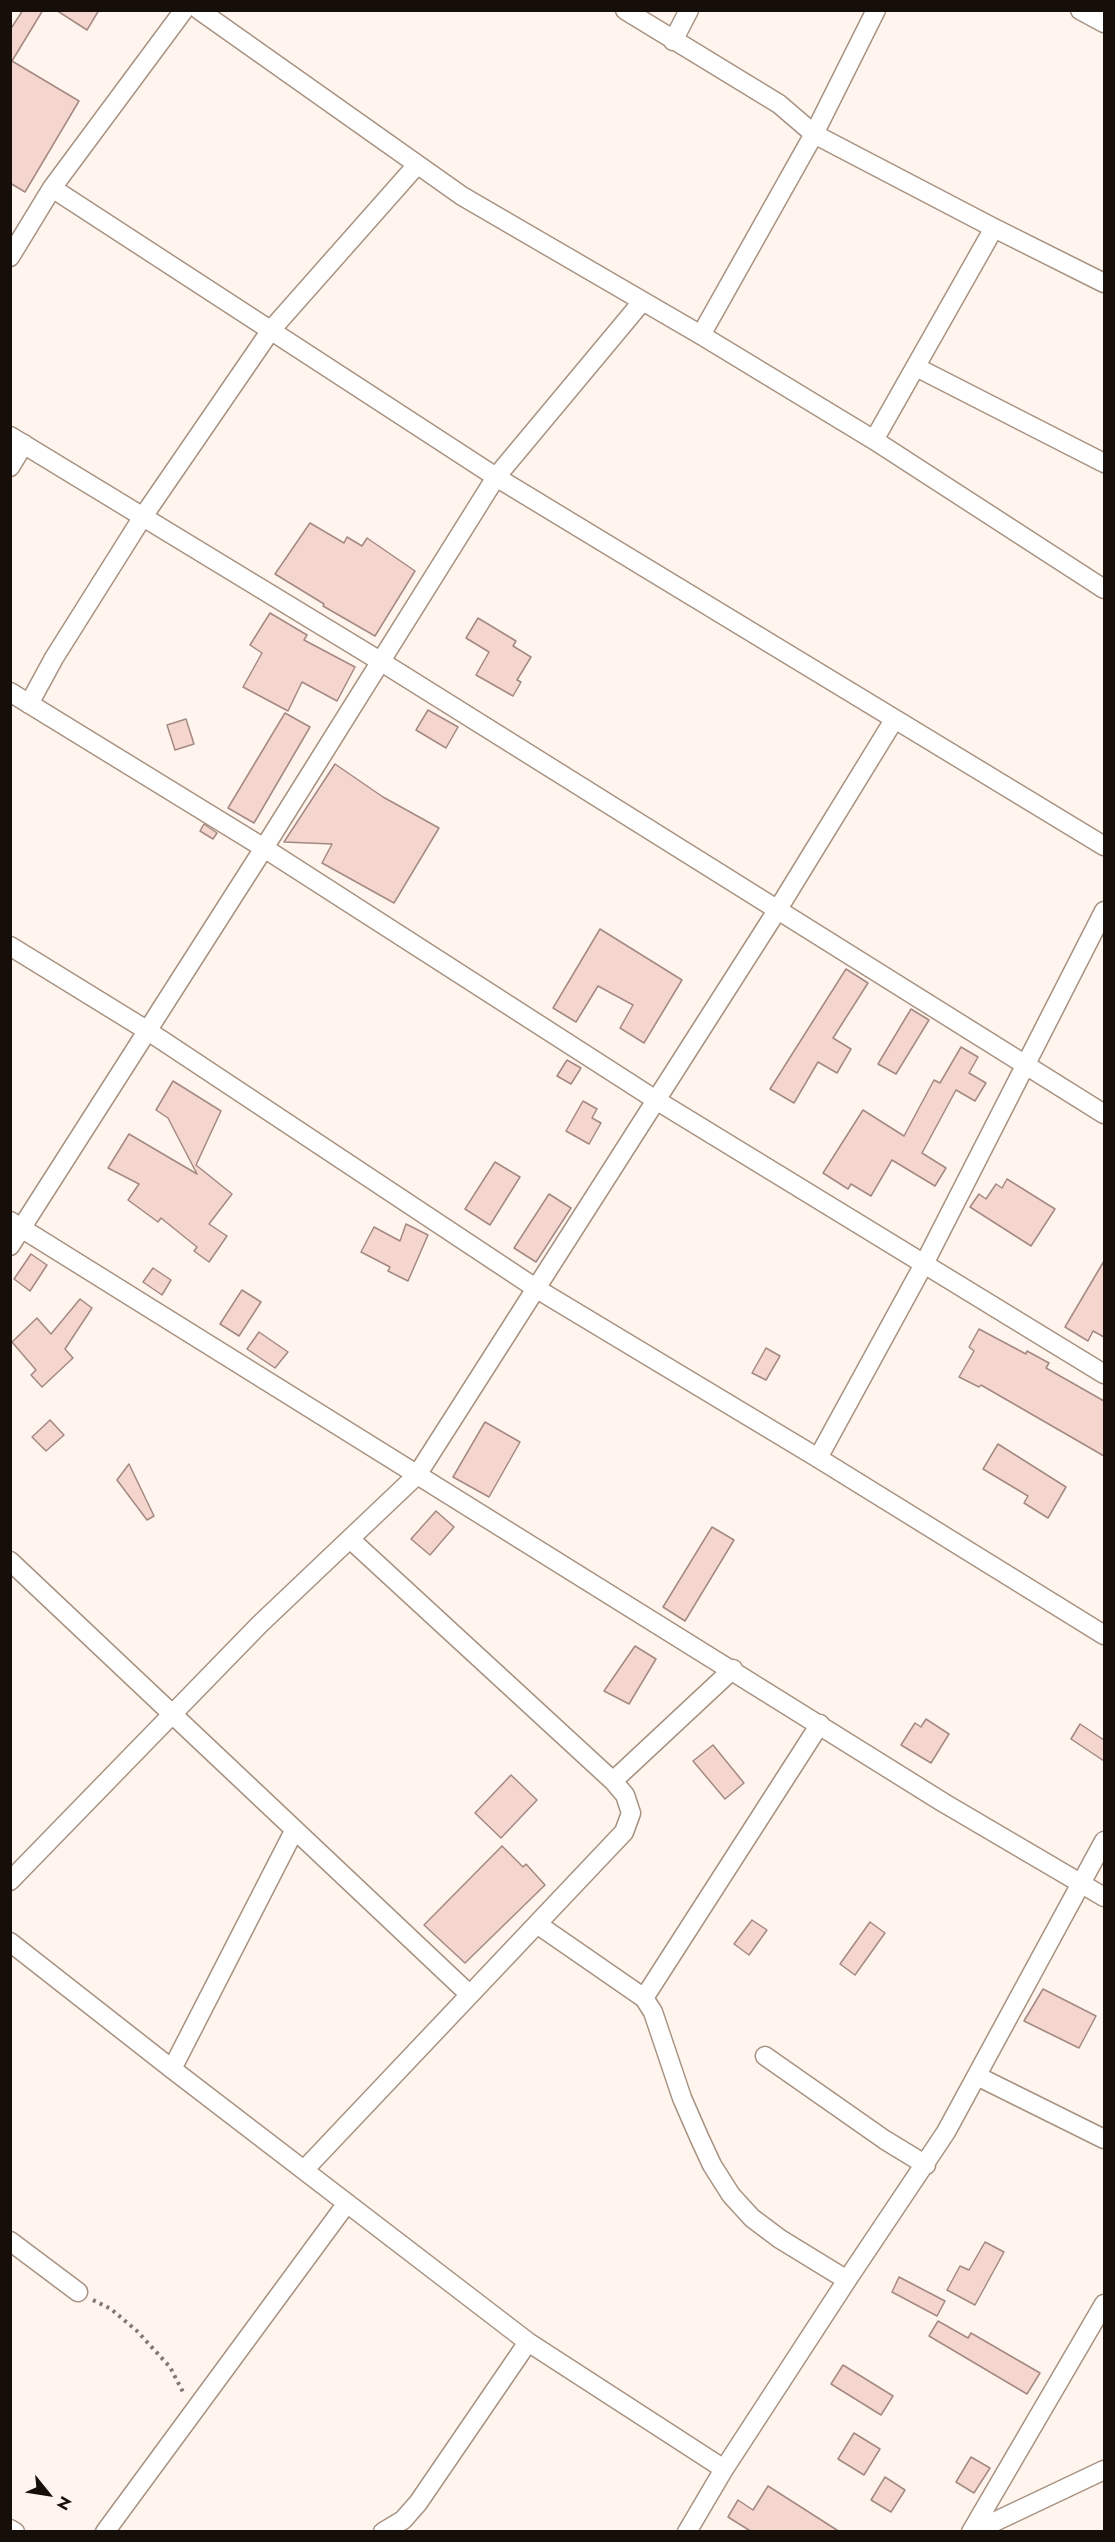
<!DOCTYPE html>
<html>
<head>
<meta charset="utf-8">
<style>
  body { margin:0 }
  #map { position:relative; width:1115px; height:2542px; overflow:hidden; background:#fff5ee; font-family:Jost,sans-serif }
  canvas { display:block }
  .frame { position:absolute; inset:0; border:12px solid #160e09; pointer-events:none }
  .north { position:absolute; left:18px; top:2464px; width:60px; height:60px; -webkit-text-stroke:4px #fff5ee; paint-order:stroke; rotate:120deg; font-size:16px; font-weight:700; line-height:24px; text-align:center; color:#160e09 }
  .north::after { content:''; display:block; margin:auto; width:21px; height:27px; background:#160e09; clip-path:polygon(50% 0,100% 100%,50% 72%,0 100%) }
</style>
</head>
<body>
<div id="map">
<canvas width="1115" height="2542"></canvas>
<div class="frame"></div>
<div class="north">N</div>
</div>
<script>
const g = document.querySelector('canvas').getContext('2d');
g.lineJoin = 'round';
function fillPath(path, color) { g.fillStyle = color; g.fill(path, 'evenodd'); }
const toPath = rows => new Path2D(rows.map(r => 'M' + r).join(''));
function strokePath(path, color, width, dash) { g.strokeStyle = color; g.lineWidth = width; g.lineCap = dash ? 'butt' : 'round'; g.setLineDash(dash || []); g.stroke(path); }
const building = toPath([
  [23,10,43,10,12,61,79,101,25,192,10,183,10,30,23,10],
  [56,10,99,10,87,30,56,10],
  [310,523,344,543,347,537,362,546,367,538,415,571,375,636,323,606,324,604,275,574,310,523],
  [270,613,307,635,304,640,355,667,337,701,302,682,288,711,243,687,262,653,250,645,270,613],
  [478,618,516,641,513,646,531,657,517,680,521,682,513,696,476,675,489,652,466,638,478,618],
  [428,710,458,727,446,748,416,730,428,710],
  [285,713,310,727,254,823,228,808,285,713],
  [186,719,194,744,175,750,167,725,186,719],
  [335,764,383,797,439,828,394,903,322,863,332,844,284,842,335,764],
  [204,824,217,833,213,839,200,831,204,824],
  [600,929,682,980,644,1043,620,1028,633,1005,598,986,576,1022,553,1008,600,929],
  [846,969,868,983,833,1038,851,1049,837,1073,818,1062,794,1103,770,1089,846,969],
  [911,1009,929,1020,896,1074,878,1064,911,1009],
  [961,1047,978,1057,969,1073,986,1083,975,1101,956,1090,922,1153,946,1168,935,1186,892,1160,871,1196,851,1184,848,1189,823,1173,863,1110,904,1136,934,1080,940,1083,961,1047],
  [567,1060,581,1068,571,1084,557,1076,567,1060],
  [173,1081,221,1111,196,1165,232,1194,209,1224,227,1236,209,1262,194,1251,197,1247,161,1218,158,1222,128,1200,139,1184,108,1168,129,1134,197,1174,168,1118,156,1110,173,1081],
  [583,1101,597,1109,592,1118,601,1123,589,1144,566,1131,583,1101],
  [495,1162,520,1177,490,1225,465,1209,495,1162],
  [1007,1179,1055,1209,1031,1246,970,1207,979,1194,986,1199,996,1184,1002,1188,1007,1179],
  [549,1194,571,1208,536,1262,514,1248,549,1194],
  [406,1224,428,1235,408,1281,388,1271,390,1267,361,1252,374,1227,400,1241,406,1224],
  [31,1254,47,1265,30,1291,14,1279,31,1254],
  [1104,1261,1104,1337,1093,1331,1088,1341,1065,1327,1104,1261],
  [153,1268,171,1280,162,1295,143,1282,153,1268],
  [242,1290,261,1302,239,1336,220,1324,242,1290],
  [80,1299,92,1308,65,1349,73,1358,42,1387,31,1375,36,1370,12,1342,37,1318,51,1334,80,1299],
  [979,1329,1026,1354,1027,1351,1049,1363,1046,1368,1104,1401,1104,1456,981,1385,979,1387,959,1377,974,1351,969,1347,979,1329],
  [259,1332,288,1352,275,1368,247,1349,259,1332],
  [766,1348,780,1356,766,1380,752,1373,766,1348],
  [50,1420,64,1435,46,1451,32,1437,50,1420],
  [485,1422,520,1442,489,1497,453,1477,485,1422],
  [998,1444,1066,1487,1048,1518,1024,1503,1028,1496,983,1469,998,1444],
  [129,1464,154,1516,147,1520,117,1480,129,1464],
  [436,1511,454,1527,430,1555,411,1539,436,1511],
  [712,1527,734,1540,685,1621,663,1607,712,1527],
  [635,1646,656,1659,629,1704,604,1691,635,1646],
  [926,1719,949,1734,931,1763,901,1745,915,1723,921,1727,926,1719],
  [1080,1724,1104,1740,1104,1761,1071,1739,1080,1724],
  [713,1745,744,1783,725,1799,693,1761,713,1745],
  [511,1775,537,1800,501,1838,475,1813,511,1775],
  [502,1846,523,1867,526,1864,545,1885,465,1963,424,1925,502,1846],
  [752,1920,767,1930,749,1955,734,1944,752,1920],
  [870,1922,885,1933,855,1975,840,1964,870,1922],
  [1043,1989,1096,2016,1079,2048,1024,2021,1043,1989],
  [985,2242,1004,2252,975,2305,947,2290,960,2266,969,2270,985,2242],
  [899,2277,945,2301,937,2316,892,2292,899,2277],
  [938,2321,968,2338,971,2333,1040,2373,1027,2394,929,2336,938,2321],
  [843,2365,893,2396,881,2415,831,2384,843,2365],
  [854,2433,880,2449,864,2475,838,2459,854,2433],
  [971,2457,990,2468,974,2493,956,2482,971,2457],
  [885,2477,905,2490,891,2512,871,2500,885,2477],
  [768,2486,840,2532,752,2532,728,2517,738,2500,753,2510,768,2486]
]);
const path = toPath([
  [93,2300,111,2309,137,2331,170,2367,184,2394]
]);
const street = toPath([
  [199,10,462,196,701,335,874,440,1104,589],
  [625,10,779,104,814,134,994,228,1104,283],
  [1080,10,1104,23],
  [673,41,689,10],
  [52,188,496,477,1104,846],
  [10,257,52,188,184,10],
  [701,335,814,134,876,10],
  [916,367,1104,463],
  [10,436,380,661,1104,1114],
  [874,440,994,228],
  [10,467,24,444],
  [10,692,264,848,656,1100,1104,1374],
  [29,704,54,658,142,518,271,330,416,166],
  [10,946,148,1031,537,1289,818,1458,1104,1635],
  [10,1221,944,1803,1104,1897],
  [10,1246,264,848,496,477,641,303],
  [818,1458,924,1264,1104,911],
  [10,1561,469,1994],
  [613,1781,733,1669],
  [10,1881,260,1624,417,1475,778,909,894,720],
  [537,1924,644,1998,653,2012,682,2098,699,2137,712,2165,731,2195,752,2218,780,2239,847,2280],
  [10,1942,172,2069,528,2342,724,2469],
  [644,1998,820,1724],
  [765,2056,885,2140,926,2165],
  [172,2069,294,1831],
  [977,2076,1104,2139],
  [304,2170,624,1832,631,1813,625,1795,613,1781,350,1539],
  [10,2241,78,2292],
  [10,2529,15,2532],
  [105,2532,347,2203],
  [383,2532,403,2520,418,2503,528,2342],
  [687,2532,724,2469,847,2280,946,2132,1104,1841],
  [971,2532,1104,2304],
  [973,2532,1104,2470]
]);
fillPath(building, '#f4d6cf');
strokePath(building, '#a48982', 1.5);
strokePath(street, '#a89282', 21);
strokePath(path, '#817873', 4, [3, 4.5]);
strokePath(street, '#fff', 18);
</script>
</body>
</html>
